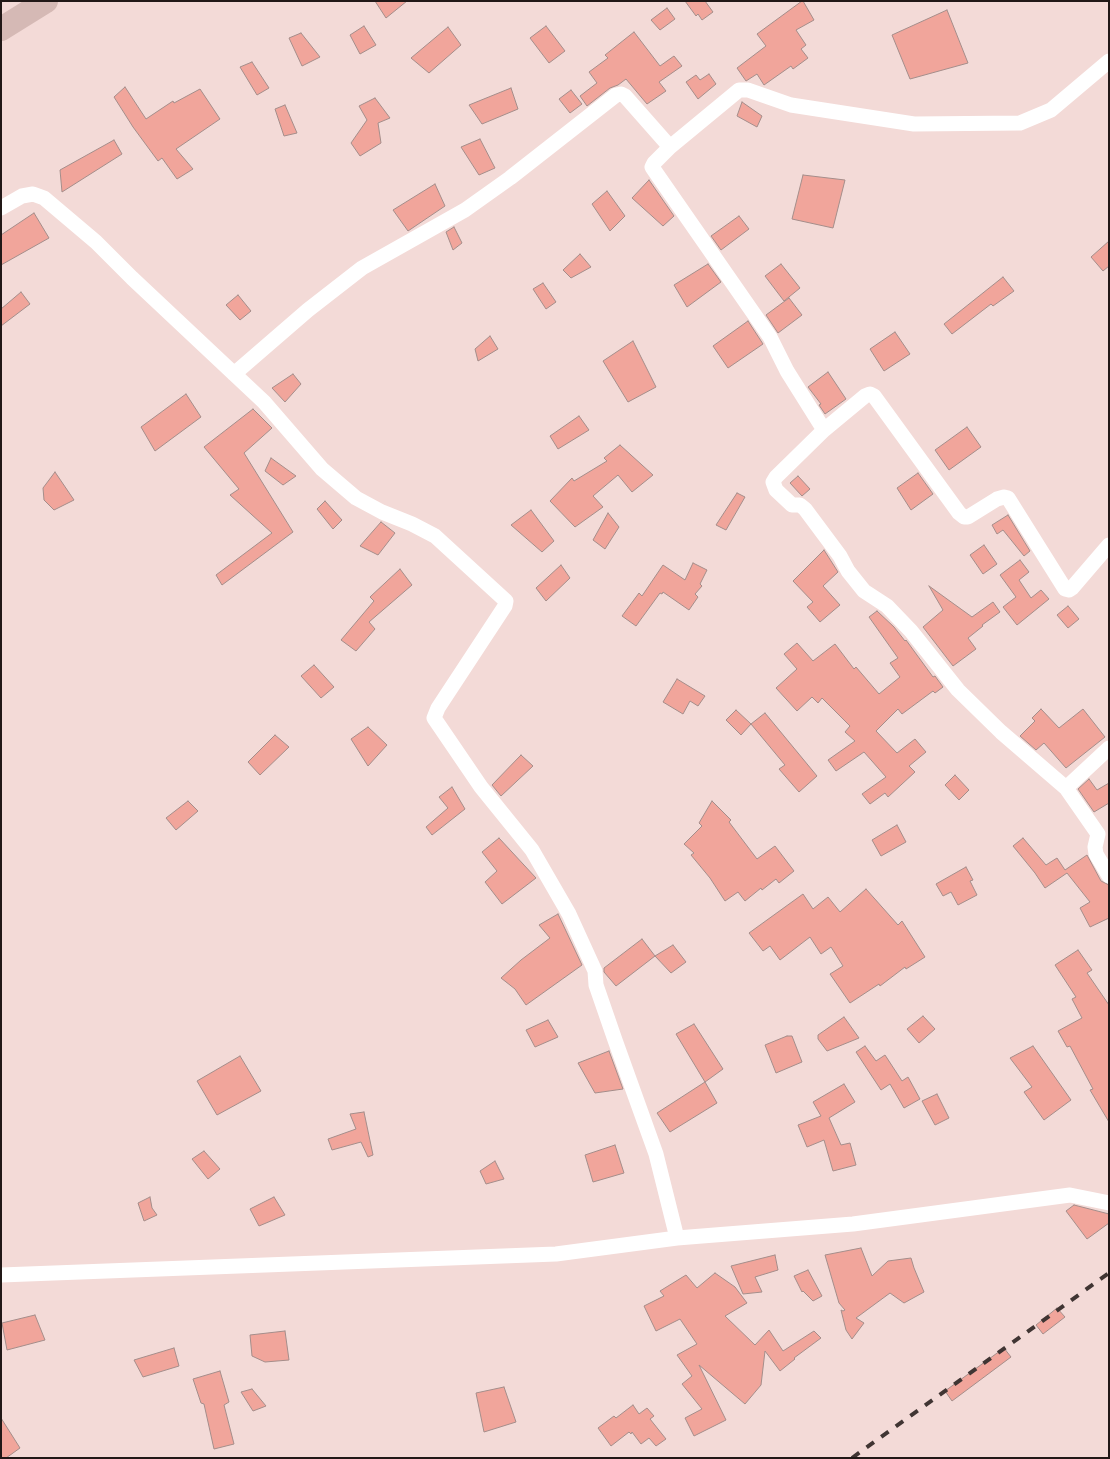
<!DOCTYPE html>
<html>
<head>
<meta charset="utf-8">
<style>
  body { margin:0 }
  #map { position:relative; width:1110px; height:1459px; overflow:hidden; background:#f3dad7; font-family:"Nunito Sans",sans-serif }
  canvas { display:block }
  .frame { position:absolute; inset:0; border:2px solid #211817; pointer-events:none }
</style>
</head>
<body>
<div id="map">
<canvas width="1110" height="1459"></canvas>
<div class="frame"></div>
</div>
<script>
const g = document.querySelector('canvas').getContext('2d');
g.lineJoin = 'round';
function fillPath(path, color) { g.fillStyle = color; g.fill(path, 'evenodd'); }
const toPath = rows => new Path2D(rows.map(r => 'M' + r).join(''));
function strokePath(path, color, width, dash) { g.strokeStyle = color; g.lineWidth = width; g.lineCap = dash ? 'butt' : 'round'; g.setLineDash(dash || []); g.stroke(path); }
const building = toPath([
  [375,1,407,1,386,18,375,1],
  [685,1,705,1,713,12,702,20,698,14,696,16,685,1],
  [802,1,803,1,814,20,796,30,806,45,801,49,808,58,793,69,791,66,764,85,757,74,746,81,737,68,766,46,757,34,802,1],
  [667,8,675,19,660,30,651,20,667,8],
  [947,10,968,63,910,79,892,35,947,10],
  [364,26,376,45,360,54,350,35,364,26],
  [546,26,565,51,549,63,530,38,546,26],
  [448,27,461,45,429,73,411,58,448,27],
  [634,32,660,66,674,56,682,66,659,82,666,91,647,104,626,79,618,85,610,88,587,106,580,96,597,83,589,72,608,58,605,55,634,32],
  [301,33,320,57,302,66,289,38,301,33],
  [252,62,269,88,257,95,240,67,252,62],
  [709,74,716,84,698,99,686,82,696,75,700,80,709,74],
  [125,87,146,119,173,101,174,103,200,89,220,119,176,149,193,169,177,179,162,158,158,161,133,127,114,97,125,87],
  [511,88,518,109,482,124,469,105,511,88],
  [571,90,582,104,570,113,559,99,571,90],
  [375,98,390,118,378,123,381,143,360,156,351,143,367,120,359,106,375,98],
  [742,102,762,116,757,127,737,116,742,102],
  [285,105,297,133,284,136,275,109,285,105],
  [480,139,495,168,479,175,461,147,480,139],
  [114,140,122,154,62,192,60,170,114,140],
  [803,175,845,180,833,228,792,219,803,175],
  [649,180,674,216,663,226,632,198,649,180],
  [435,184,445,206,408,231,393,210,435,184],
  [607,191,625,216,610,231,592,204,607,191],
  [34,213,49,238,1,265,1,235,34,213],
  [739,216,749,229,721,250,711,236,739,216],
  [454,227,462,243,453,250,446,232,454,227],
  [1109,241,1109,266,1103,271,1091,257,1109,241],
  [580,254,591,267,571,278,563,270,580,254],
  [708,264,721,282,687,307,674,285,708,264],
  [781,264,800,288,784,301,765,276,781,264],
  [1003,277,1014,291,993,306,991,304,952,334,944,324,1003,277],
  [543,283,556,302,546,309,533,289,543,283],
  [21,292,30,304,1,326,1,309,21,292],
  [238,295,251,311,240,320,226,305,238,295],
  [789,298,802,315,778,333,766,315,789,298],
  [748,321,763,344,728,368,713,346,748,321],
  [895,332,910,354,884,371,870,349,895,332],
  [490,336,498,349,478,361,475,349,490,336],
  [633,341,656,387,628,402,603,361,633,341],
  [828,372,846,399,825,414,819,405,821,404,808,387,828,372],
  [293,374,301,384,285,402,272,388,293,374],
  [186,394,201,417,155,451,141,427,186,394],
  [253,409,272,428,244,453,293,532,222,585,216,575,272,533,230,495,239,489,204,447,253,409],
  [579,416,589,430,558,449,550,436,579,416],
  [967,427,981,447,949,470,935,450,967,427],
  [620,445,653,475,632,492,618,475,593,496,603,507,575,527,550,501,572,478,574,481,607,461,604,458,620,445],
  [271,458,296,476,283,485,265,471,271,458],
  [55,472,74,500,54,510,44,500,43,488,55,472],
  [918,473,933,494,911,510,897,488,918,473],
  [798,476,810,489,802,496,790,483,798,476],
  [737,493,745,497,726,530,716,525,737,493],
  [325,501,342,520,333,529,317,509,325,501],
  [531,510,554,541,542,552,511,525,531,510],
  [608,513,619,527,605,549,593,540,608,513],
  [1008,515,1030,551,1024,556,1003,530,997,534,992,525,1008,515],
  [381,522,395,533,378,555,360,546,381,522],
  [984,545,997,564,983,574,970,555,984,545],
  [824,550,838,572,823,586,840,605,820,622,807,607,813,602,793,581,824,550],
  [1020,560,1029,572,1019,580,1031,598,1041,590,1049,599,1017,625,1003,607,1016,597,1000,575,1020,560],
  [693,563,707,570,700,584,702,586,695,594,698,597,689,610,663,592,662,594,660,593,636,626,622,616,639,593,642,596,663,565,685,580,693,563],
  [561,565,570,578,546,601,536,588,561,565],
  [400,569,412,585,369,622,375,629,356,651,341,640,374,601,370,597,400,569],
  [929,586,972,617,993,602,1000,612,982,625,983,626,968,638,976,649,953,666,923,627,943,610,929,586],
  [1068,606,1079,619,1068,628,1057,615,1068,606],
  [877,611,894,627,905,641,906,640,933,677,935,676,943,687,935,693,933,691,902,714,898,709,876,731,897,753,915,739,926,752,909,766,915,772,888,797,885,793,870,804,862,794,886,777,864,752,836,771,828,760,855,741,845,732,850,726,822,698,818,703,812,697,797,711,776,688,797,669,784,654,797,643,813,661,835,644,854,669,856,667,879,694,900,677,890,663,898,658,869,617,877,611],
  [314,665,334,687,321,698,301,676,314,665],
  [677,679,705,696,698,706,690,701,683,714,663,702,677,679],
  [1041,709,1059,728,1083,709,1105,737,1066,768,1044,743,1036,750,1020,736,1035,721,1032,718,1041,709],
  [736,710,751,724,741,735,726,720,736,710],
  [765,713,817,776,799,792,779,769,785,765,751,724,765,713],
  [368,727,387,745,368,766,351,739,368,727],
  [275,735,289,747,260,775,248,762,275,735],
  [521,755,533,766,501,796,492,785,521,755],
  [955,775,969,790,959,800,945,785,955,775],
  [1089,779,1097,790,1109,783,1109,803,1094,812,1078,789,1089,779],
  [452,787,465,809,432,835,426,827,448,808,439,797,452,787],
  [188,801,198,811,176,830,166,818,188,801],
  [712,801,731,820,729,822,757,859,775,846,794,871,779,883,776,879,762,890,761,888,745,901,738,892,725,901,710,878,691,855,694,853,684,844,702,826,699,823,712,801],
  [897,825,906,842,881,856,872,840,897,825],
  [499,838,536,878,502,904,485,882,497,871,482,852,499,838],
  [1023,838,1046,865,1057,858,1065,870,1087,855,1101,881,1109,885,1109,918,1090,927,1080,908,1090,902,1067,873,1045,888,1035,873,1013,846,1023,838],
  [966,867,973,880,970,881,977,895,958,905,951,892,943,896,936,884,966,867],
  [866,889,898,925,902,921,925,957,906,969,905,967,880,986,879,984,850,1003,830,974,843,966,831,947,821,954,810,937,780,960,770,946,763,951,749,933,803,894,813,909,828,897,840,912,866,889],
  [558,914,582,965,526,1005,515,989,501,978,521,960,550,938,539,925,558,914],
  [642,939,655,956,616,986,604,972,604,968,642,939],
  [673,945,686,962,671,973,655,956,673,945],
  [1078,950,1092,970,1087,973,1109,1005,1109,1122,1090,1090,1093,1089,1070,1046,1067,1047,1058,1031,1082,1018,1072,999,1076,997,1055,965,1078,950],
  [923,1016,935,1029,919,1043,907,1029,923,1016],
  [844,1017,859,1038,827,1051,818,1039,818,1035,844,1017],
  [548,1020,558,1037,535,1047,526,1030,548,1020],
  [694,1024,723,1069,705,1082,676,1034,694,1024],
  [787,1036,792,1036,802,1062,776,1073,765,1045,787,1036],
  [865,1046,876,1061,885,1055,902,1081,908,1077,920,1099,904,1108,890,1084,881,1090,856,1052,865,1046],
  [1033,1046,1071,1100,1044,1120,1024,1092,1032,1087,1010,1058,1033,1046],
  [609,1051,623,1089,595,1093,578,1063,609,1051],
  [240,1056,261,1091,217,1115,197,1081,240,1056],
  [705,1082,717,1103,670,1132,657,1113,705,1082],
  [844,1084,855,1102,829,1118,841,1145,850,1143,856,1165,833,1171,824,1140,807,1147,798,1125,821,1116,813,1102,844,1084],
  [937,1094,949,1118,935,1125,922,1101,937,1094],
  [364,1112,373,1155,368,1157,361,1142,332,1150,328,1139,356,1129,350,1114,364,1112],
  [615,1145,624,1173,593,1182,585,1155,615,1145],
  [204,1151,220,1169,208,1179,192,1159,204,1151],
  [495,1161,504,1179,486,1184,480,1171,495,1161],
  [150,1197,152,1208,157,1215,144,1221,138,1203,150,1197],
  [274,1197,285,1215,259,1226,250,1209,274,1197],
  [1074,1205,1109,1214,1109,1223,1087,1239,1066,1211,1074,1205],
  [861,1248,872,1276,888,1261,911,1258,914,1268,924,1292,904,1303,890,1293,856,1318,864,1323,852,1339,846,1330,841,1310,843,1311,845,1310,839,1303,825,1255,861,1248],
  [775,1255,778,1270,755,1277,762,1292,743,1294,731,1266,775,1255],
  [808,1270,822,1296,813,1301,803,1291,802,1292,794,1276,808,1270],
  [715,1273,735,1287,747,1303,725,1316,755,1345,769,1330,783,1351,814,1331,821,1338,794,1358,795,1359,780,1371,765,1351,761,1385,745,1404,699,1365,726,1420,694,1436,685,1418,702,1409,682,1384,692,1376,677,1355,697,1344,680,1319,656,1331,644,1306,664,1296,660,1291,686,1275,697,1288,715,1273],
  [1057,1308,1065,1317,1043,1334,1036,1325,1057,1308],
  [35,1315,45,1340,7,1350,2,1323,35,1315],
  [285,1331,289,1360,265,1362,252,1356,250,1335,285,1331],
  [174,1348,179,1366,143,1377,134,1360,174,1348],
  [1004,1348,1011,1357,952,1401,945,1391,1004,1348],
  [220,1371,229,1402,224,1405,234,1444,214,1449,204,1404,201,1403,193,1379,220,1371],
  [504,1387,516,1422,484,1432,476,1393,504,1387],
  [252,1389,266,1406,253,1411,241,1392,252,1389],
  [633,1405,639,1414,647,1408,654,1416,650,1419,666,1439,656,1446,649,1438,641,1444,632,1432,631,1434,629,1432,611,1446,598,1428,614,1416,616,1418,633,1405],
  [1,1418,20,1448,6,1458,1,1458,1,1418]
]);
const street = toPath([
  [670,147,654,163,652,167,654,170,770,337,787,371,824,430,776,477,773,482,776,490,792,505,800,505,805,509,840,556,848,571,864,591,887,606,911,631,958,690,1001,732,1066,788,1098,834,1095,847,1096,854,1109,876],
  [1,208,22,196,33,194,44,198,96,242,132,278,264,402,322,469,356,498,382,512,412,524,435,536,506,601,505,606,438,708,434,718,481,787,532,850,569,914,595,971,596,985,615,1040,656,1154,677,1238],
  [234,374,308,310,362,268,465,210,510,178,616,95,621,94,625,96,670,147,739,90,748,90,791,105,914,124,1020,123,1051,110,1109,61],
  [824,430,865,396,870,394,874,396,959,513,964,517,968,517,997,499,1004,497,1008,498,1065,589,1069,590,1072,588,1109,545],
  [1066,788,1109,748],
  [1,1275,556,1254,677,1238,853,1224,1070,1195,1109,1203]
]);
const primary = toPath([
  [1,29,46,1]
]);
const rail = toPath([
  [852,1458,1109,1273]
]);
fillPath(building, '#f1a59b');
strokePath(building, '#a48d8a', 1);
strokePath(street, '#fff', 15);
strokePath(primary, '#d5b9b5', 24);
strokePath(rail, '#403533', 4, [9, 9]);
</script>
</body>
</html>
